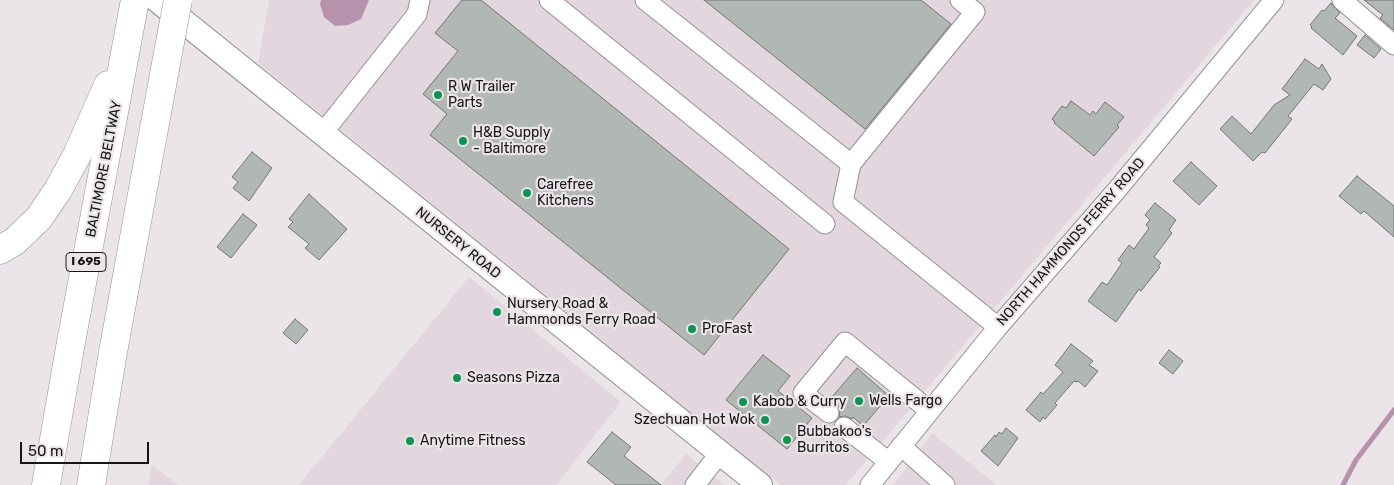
<!DOCTYPE html>
<html>
<head>
<meta charset="utf-8">
<style>
  body { margin:0 }
  #map { position:relative; width:1394px; height:485px; overflow:hidden; background:#ebe5e9; font-family:Rubik,sans-serif }
  canvas { display:block }
  .scale { position:absolute; left:20px; top:442px; width:129px; height:22px; box-sizing:border-box; border:2px solid #171516; border-top:0; padding-left:6px; font-size:15px; line-height:18px; white-space:nowrap; color:#171516; -webkit-text-stroke:4px #ebe5e9; paint-order:stroke }
</style>
</head>
<body>
<div id="map">
<canvas width="1394" height="485"></canvas>
<div class="scale">50 m</div>
</div>
<script>
const g = document.querySelector('canvas').getContext('2d');
g.lineJoin = 'round';
function fillPath(path, color) { g.fillStyle = color; g.fill(path, 'evenodd'); }
const toPath = rows => new Path2D(rows.map(r => 'M' + r).join(''));
function strokePath(path, color, width, dash) { g.strokeStyle = color; g.lineWidth = width; g.lineCap = dash ? 'butt' : 'round'; g.setLineDash(dash || []); g.stroke(path); }
function write(font, color, halo, rows, align = 'center') {
  g.font = font + ' Rubik,sans-serif'; g.lineWidth = 4.5; g.setLineDash([]); g.textBaseline = 'middle'; g.strokeStyle = halo; g.fillStyle = color; for (const [text, x, y, turn = 0] of rows) {
    g.save(); g.translate(x, y); g.rotate((+turn || 0) * Math.PI / 180); g.textAlign = isNaN(turn) ? turn : align; if (halo) g.strokeText(text, 0, 0); g.fillText(text, 0, 0); g.restore();
  }
}
const built = toPath([
  [269,0,1254,0,846,485,781,485,258,63],
  [469,277,621,402,556,485,299,485],
  [932,433,997,485,893,485],
  [686,454,724,485,661,485],
  [152,465,178,485,148,485]
]);
const water = toPath([
  [321,0,369,0,361,19,348,25,335,26,324,17,320,4]
]);
const stream = toPath([
  [1343,485,1356,460,1394,410]
]);
const building = toPath([
  [462,0,481,0,789,249,704,355,430,135,447,114,423,94,458,51,435,33,462,0],
  [704,0,921,0,951,24,865,129,704,0],
  [1364,0,1394,0,1394,30,1380,18,1383,15,1364,0],
  [1331,3,1340,13,1335,18,1357,36,1343,55,1311,28,1312,27,1310,25,1322,10,1324,11,1331,3],
  [1365,35,1381,49,1374,58,1357,45,1365,35],
  [1305,59,1319,69,1322,64,1331,79,1323,90,1314,84,1288,116,1292,119,1265,153,1262,152,1253,161,1220,129,1232,116,1251,134,1274,105,1290,95,1282,89,1305,59],
  [1071,101,1090,115,1093,111,1096,114,1105,102,1124,117,1117,125,1119,127,1094,156,1054,123,1055,122,1052,119,1062,106,1066,108,1071,101],
  [252,152,272,168,249,201,233,188,238,182,232,177,252,152],
  [1191,162,1217,186,1199,205,1173,181,1191,162],
  [1357,176,1394,206,1394,237,1364,211,1361,214,1339,196,1357,176],
  [309,194,347,229,319,260,305,248,309,244,288,227,293,222,289,219,309,194],
  [1155,203,1176,220,1169,230,1172,233,1154,257,1161,263,1158,266,1160,267,1141,291,1139,289,1116,322,1088,301,1102,282,1107,285,1122,263,1118,260,1129,245,1134,249,1149,228,1146,225,1150,220,1145,215,1155,203],
  [243,214,257,225,231,258,217,247,243,214],
  [295,319,308,330,296,344,283,333,295,319],
  [1071,344,1093,361,1089,365,1098,371,1085,387,1078,381,1077,382,1074,381,1055,403,1057,405,1045,419,1043,417,1040,422,1026,410,1041,392,1043,394,1063,372,1055,365,1071,344],
  [1169,350,1183,361,1173,374,1159,363,1169,350],
  [763,355,790,376,778,391,812,418,787,449,726,400,763,355],
  [857,368,889,396,863,426,853,417,852,419,845,416,839,417,840,409,837,404,831,398,857,368],
  [1006,428,1018,438,998,466,981,451,995,435,996,437,999,432,1002,434,1006,428],
  [612,432,631,447,624,456,661,485,616,485,587,462,612,432]
]);
const minor = toPath([
  [549,0,825,224],
  [645,0,851,164],
  [960,0,975,12,851,164,843,202,998,327],
  [1342,0,1394,45],
  [322,134,417,14,420,0],
  [829,413,803,393,845,342,930,411],
  [844,427,889,462],
  [901,446,945,485],
  [695,485,720,453],
  [870,485,998,327,1116,191,1274,0]
]);
const major = toPath([
  [157,0,760,485]
]);
const highway = toPath([
  [0,250,15,241,39,218,58,190,77,155,108,85],
  [46,485,71,342,135,0],
  [91,485,113,352,165,69]
]);
const highwayBridge = toPath([
  [165,69,178,0]
]);
const markers = [
  [438,95,5,"#0d9453"],
  [463,141,5,"#0d9453"],
  [527,193,5,"#0d9453"],
  [497,312,5,"#0d9453"],
  [692,329,5,"#0d9453"],
  [457,378,5,"#0d9453"],
  [859,401,5,"#0d9453"],
  [743,402,5,"#0d9453"],
  [765,420,5,"#0d9453"],
  [787,440,5,"#0d9453"],
  [410,441,5,"#0d9453"]
];
const shields = [
  [86,262,40]
];
const shieldNames = [
  ["I 695",86,262]
];
const poiNames = [
  ["R W Trailer",448,87],
  ["Parts",448,103],
  ["H&B Supply",473,133],
  ["- Baltimore",473,149],
  ["Carefree",537,185],
  ["Kitchens",537,201],
  ["Nursery Road &",507,304],
  ["Hammonds Ferry Road",507,320],
  ["ProFast",702,329],
  ["Seasons Pizza",467,378],
  ["Wells Fargo",869,401],
  ["Kabob & Curry",753,402],
  ["Szechuan Hot Wok",755,420,"right"],
  ["Bubbakoo's",797,432],
  ["Burritos",797,448],
  ["Anytime Fitness",420,441]
];
const streetNames = [
  ["BALTIMORE BELTWAY",104,169,-79],
  ["NORTH HAMMONDS FERRY ROAD",1071,242,-49],
  ["NURSERY ROAD",458,243,39]
];
fillPath(built, '#e4d6df');
fillPath(water, '#b792ac');
strokePath(stream, '#b792ac', 5);
fillPath(building, '#b1b7b3');
strokePath(building, '#727773', 1);
strokePath(minor, '#958f93', 21);
strokePath(major, '#958f93', 26);
strokePath(highway, '#958f93', 29);
strokePath(minor, '#fff', 19);
strokePath(major, '#fff', 24);
strokePath(highway, '#fff', 28);
strokePath(highwayBridge, '#958f93', 29, []);
strokePath(highwayBridge, '#fff', 28);
for (const [x, y, r, color] of markers) { const dot = new Path2D(); dot.arc(x, y, r, 0, 2 * Math.PI); g.fillStyle = color; g.fill(dot); strokePath(dot, '#ebe5e9', 2); }
for (const [x, y, w] of shields) { const box = new Path2D(); box.roundRect(x - w / 2, y - 9.5, w, 19, 4); g.fillStyle = '#ebe5e9'; g.fill(box); strokePath(box, '#171516', 1); }
write('bold 12px', '#171516', null, shieldNames);
write('14px', '#171516', '#ebe5e9', poiNames, 'left');
write('14px', '#171516', '#ebe5e9', streetNames);
</script>
</body>
</html>
